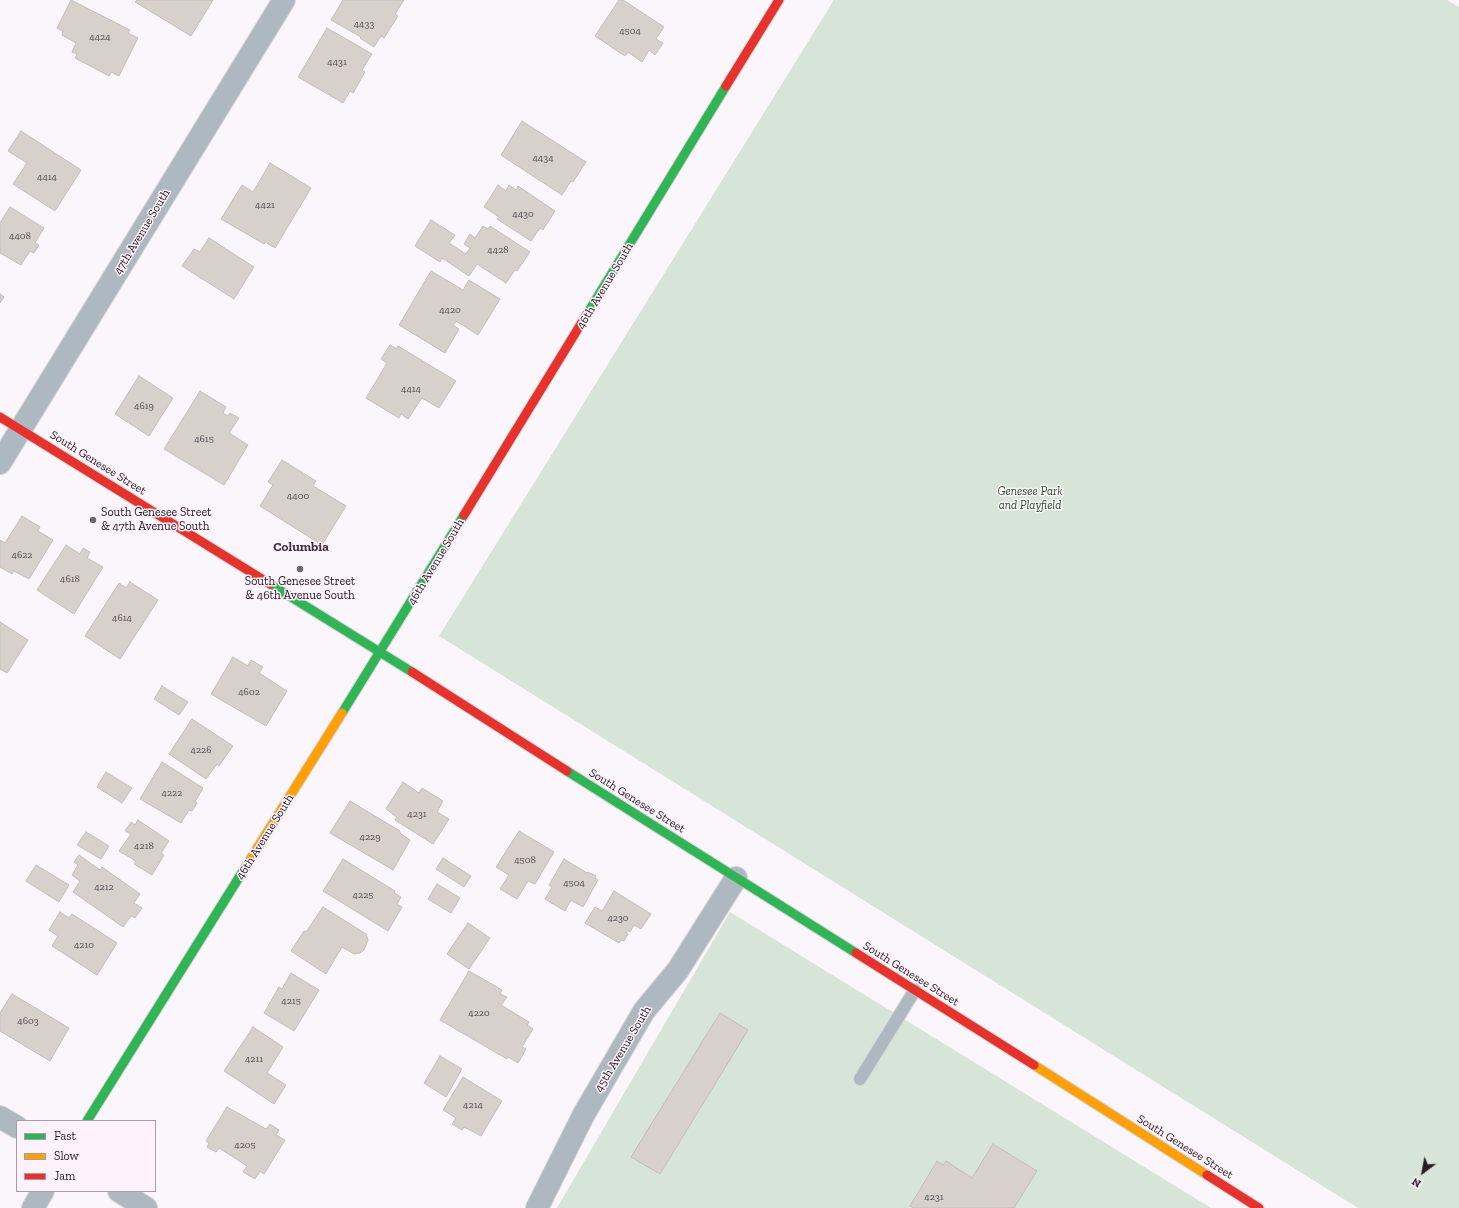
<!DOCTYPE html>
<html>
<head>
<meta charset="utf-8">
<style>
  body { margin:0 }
  #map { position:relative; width:1459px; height:1208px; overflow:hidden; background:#fbf6fb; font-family:"Zilla Slab",serif }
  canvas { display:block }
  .legend { position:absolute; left:16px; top:1120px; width:140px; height:72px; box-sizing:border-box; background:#fef3fc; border:1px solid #a79ca5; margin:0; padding:5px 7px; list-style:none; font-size:12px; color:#241a22 }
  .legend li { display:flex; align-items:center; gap:8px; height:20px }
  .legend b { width:20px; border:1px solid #a79ca5 }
  .north { position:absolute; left:1403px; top:1152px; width:40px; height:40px; -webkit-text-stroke:3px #fef3fc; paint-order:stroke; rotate:212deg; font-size:11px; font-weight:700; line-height:16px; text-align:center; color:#241a22 }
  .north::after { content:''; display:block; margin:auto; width:14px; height:18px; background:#241a22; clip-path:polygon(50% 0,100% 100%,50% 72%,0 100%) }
</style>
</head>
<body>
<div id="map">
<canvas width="1459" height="1208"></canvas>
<ul class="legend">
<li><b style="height:5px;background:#30b455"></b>Fast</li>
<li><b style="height:5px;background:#ff9f0a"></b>Slow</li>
<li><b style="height:5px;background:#e5322d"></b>Jam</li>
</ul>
<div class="north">N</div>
</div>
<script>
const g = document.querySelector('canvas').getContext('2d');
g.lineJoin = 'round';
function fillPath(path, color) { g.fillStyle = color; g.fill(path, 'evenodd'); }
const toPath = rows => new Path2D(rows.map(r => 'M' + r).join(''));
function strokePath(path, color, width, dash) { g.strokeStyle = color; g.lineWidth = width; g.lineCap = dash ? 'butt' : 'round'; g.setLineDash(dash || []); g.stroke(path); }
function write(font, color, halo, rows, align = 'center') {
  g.font = font + ' "Zilla Slab",serif'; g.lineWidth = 3; g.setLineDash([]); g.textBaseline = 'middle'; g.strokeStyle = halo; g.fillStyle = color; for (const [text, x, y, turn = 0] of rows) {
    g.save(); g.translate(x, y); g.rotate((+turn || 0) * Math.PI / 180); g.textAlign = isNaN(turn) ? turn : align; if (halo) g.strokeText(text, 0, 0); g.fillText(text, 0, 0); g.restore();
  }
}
const green = toPath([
  [834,0,1447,0,1459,7,1459,1208,1358,1208,439,636],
  [730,912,1211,1208,557,1208]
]);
const building = toPath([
  [71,0,130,30,128,33,138,38,119,76,111,72,109,76,75,58,77,54,72,52,76,43,62,35,63,31,57,28,71,0],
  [137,0,213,0,191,36,135,2,137,0],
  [343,0,404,0,395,14,398,16,384,38,381,36,374,47,360,38,361,37,331,20,343,0],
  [619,0,623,0,664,27,656,39,663,43,655,55,649,50,642,62,628,52,625,56,595,36,619,0],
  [327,28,372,54,362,70,365,72,353,93,350,91,343,103,298,77,327,28],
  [522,121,586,162,573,182,571,181,562,195,501,155,522,121],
  [21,131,81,170,55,211,13,184,27,163,8,151,21,131],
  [270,163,311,188,275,248,265,242,264,244,221,219,242,185,253,192,270,163],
  [498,185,506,191,509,185,516,190,518,186,555,211,543,230,540,228,531,241,497,219,499,217,484,207,498,185],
  [10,207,44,228,35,243,39,245,34,253,30,251,21,265,0,253,0,223,10,207],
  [431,220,455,235,449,243,466,254,470,248,464,244,470,234,475,238,483,226,488,229,490,226,530,252,517,271,515,270,506,283,477,264,469,276,442,258,440,262,415,246,431,220],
  [209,238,254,267,234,299,182,266,194,249,200,252,209,238],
  [431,271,463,290,469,280,500,299,478,335,456,321,453,325,459,329,445,353,399,325,431,271],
  [0,294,4,297,0,303,0,294],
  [390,345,397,349,398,346,456,381,439,408,422,398,408,419,401,414,399,418,366,398,387,363,381,359,390,345],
  [139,376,173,398,149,436,115,414,139,376],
  [200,391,226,407,223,413,228,416,230,413,239,418,229,433,248,445,224,485,164,449,200,391],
  [282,460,316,481,313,486,346,506,322,545,260,506,273,485,268,482,282,460],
  [22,516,40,527,38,531,53,540,29,579,14,571,12,574,0,567,0,540,5,543,22,516],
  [66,545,80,554,83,548,90,552,87,558,103,567,74,614,37,590,66,545],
  [130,582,158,600,120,659,85,636,119,583,126,588,130,582],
  [0,622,28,640,7,673,0,669,0,622],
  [233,657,248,666,251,660,263,667,259,673,287,691,266,726,211,694,233,657],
  [162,686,188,702,179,715,154,699,162,686],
  [192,719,233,746,219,766,217,764,206,779,169,754,192,719],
  [162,762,203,788,195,802,197,803,192,811,189,810,181,823,140,799,162,762],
  [106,772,132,788,122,803,97,787,106,772],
  [403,782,419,793,422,788,443,801,437,812,449,819,433,844,395,820,397,817,386,809,403,782],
  [350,801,400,831,400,833,410,840,393,870,330,833,350,801],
  [138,820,169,841,161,853,164,855,152,875,134,864,136,861,119,851,131,834,125,831,131,822,135,825,138,820],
  [519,831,554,852,535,884,528,881,517,899,500,889,509,875,496,867,519,831],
  [86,832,109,846,101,859,77,845,86,832],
  [79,855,100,870,102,867,140,894,134,903,142,908,135,918,131,916,123,927,73,892,80,881,72,875,78,865,74,862,79,855],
  [443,858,471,876,464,887,436,869,443,858],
  [343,859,395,891,394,893,401,897,397,904,402,907,388,931,323,891,343,859],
  [564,859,587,873,588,872,596,876,595,878,598,880,583,907,571,900,565,911,545,899,552,887,549,885,564,859],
  [36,865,69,885,59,902,26,881,36,865],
  [437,884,460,898,451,913,428,899,437,884],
  [614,891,651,914,641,929,634,925,630,932,628,930,626,933,628,934,624,941,621,940,619,943,585,923,595,907,602,911,614,891],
  [323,907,366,934,368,940,364,950,360,953,354,954,342,947,326,974,291,951,304,931,306,932,323,907],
  [60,912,69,918,72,914,117,943,97,975,52,946,58,936,49,930,60,912],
  [468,923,490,938,469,969,447,954,468,923],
  [469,971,502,990,500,994,507,997,501,1005,529,1022,527,1025,533,1029,522,1047,526,1049,518,1063,508,1057,507,1059,440,1020,469,971],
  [291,973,319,990,294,1031,264,1013,279,987,282,989,291,973],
  [12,994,69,1028,50,1061,0,1031,0,1013,12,994],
  [720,1013,748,1030,660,1174,631,1157,720,1013],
  [253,1027,283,1047,267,1073,286,1085,274,1104,224,1071,253,1027],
  [440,1056,462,1069,446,1097,424,1083,440,1056],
  [463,1077,502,1101,481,1136,464,1127,462,1130,452,1124,456,1118,443,1110,463,1077],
  [227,1107,266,1129,270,1124,279,1130,276,1135,285,1140,264,1174,260,1171,255,1179,243,1172,247,1166,219,1148,216,1152,207,1147,209,1143,206,1141,227,1107],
  [993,1144,1037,1171,1014,1208,914,1208,910,1206,937,1161,943,1165,946,1161,972,1178,993,1144]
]);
const lane = toPath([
  [860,1079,915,990]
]);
const street = toPath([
  [0,463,284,0],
  [0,1117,17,1127],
  [119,1191,146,1208],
  [33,1208,43,1191],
  [537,1208,584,1114,644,1011,678,970,736,878]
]);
const fast = toPath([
  [587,314,726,86],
  [270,584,412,672],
  [342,713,464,515],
  [567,771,856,953],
  [87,1121,248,863]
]);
const slow = toPath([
  [248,863,342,713],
  [1034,1065,1207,1175]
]);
const jam = toPath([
  [726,86,779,0],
  [0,417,270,584],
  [464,515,587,314],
  [412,672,567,771],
  [856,953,1034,1065],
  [1207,1175,1259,1208]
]);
const markers = [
  [93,520,4,"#6f676e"],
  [300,569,4,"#6f676e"]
];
const numberNames = [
  ["4433",364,24],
  ["4504",630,31],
  ["4424",100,37],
  ["4431",337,62],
  ["4434",543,158],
  ["4414",47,177],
  ["4421",265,205],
  ["4430",523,214],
  ["4408",20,236],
  ["4428",498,250],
  ["4420",450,310],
  ["4414",411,389],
  ["4619",144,406],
  ["4615",204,439],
  ["4400",298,496],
  ["4622",22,555],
  ["4618",70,579],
  ["4614",122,618],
  ["4602",249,692],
  ["4226",201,750],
  ["4222",172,793],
  ["4231",417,814],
  ["4229",370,837],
  ["4218",144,846],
  ["4508",525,860],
  ["4504",574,883],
  ["4212",104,887],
  ["4225",363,895],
  ["4230",618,918],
  ["4210",84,945],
  ["4215",291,1001],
  ["4220",479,1013],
  ["4603",28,1021],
  ["4211",254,1059],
  ["4214",473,1105],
  ["4205",245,1145],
  ["4231",934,1197]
];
const streetNames = [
  ["47th Avenue South",142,232,-59],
  ["46th Avenue South",605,286,-59],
  ["South Genesee Street",98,463,32],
  ["46th Avenue South",436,562,-59],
  ["South Genesee Street",637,801,32],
  ["46th Avenue South",265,837,-58],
  ["South Genesee Street",911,974,32],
  ["45th Avenue South",623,1049,-59],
  ["South Genesee Street",1185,1147,32]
];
const parkNames = [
  ["Genesee Park",1030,492],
  ["and Playfield",1030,506]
];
const poiNames = [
  ["South Genesee Street",101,513],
  ["& 47th Avenue South",101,527],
  ["South Genesee Street",300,582,"center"],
  ["& 46th Avenue South",300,596,"center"]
];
const neighbourhoodNames = [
  ["Columbia",301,547]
];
fillPath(green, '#d7e4d8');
fillPath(building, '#d8d0cb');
strokePath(building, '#c4bdbb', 1);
strokePath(lane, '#d8d4d7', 14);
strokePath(street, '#d8d4d7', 24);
strokePath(fast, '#d8d4d7', 11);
strokePath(slow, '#d8d4d7', 11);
strokePath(jam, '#d8d4d7', 11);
strokePath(lane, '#aeb8c1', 12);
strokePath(street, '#aeb8c1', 22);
strokePath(fast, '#30b455', 9);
strokePath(slow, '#ff9f0a', 9);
strokePath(jam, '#e5322d', 9);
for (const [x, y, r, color] of markers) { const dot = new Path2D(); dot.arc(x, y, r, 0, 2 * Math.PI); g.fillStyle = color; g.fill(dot); strokePath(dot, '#fef3fc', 1.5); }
write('10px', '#51484c', null, numberNames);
write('12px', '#241a22', '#fef3fc', streetNames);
write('italic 12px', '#205426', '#fef3fc', parkNames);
write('12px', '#241a22', '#fef3fc', poiNames, 'left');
write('bold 13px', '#412b3e', '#fef3fc', neighbourhoodNames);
</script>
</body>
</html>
